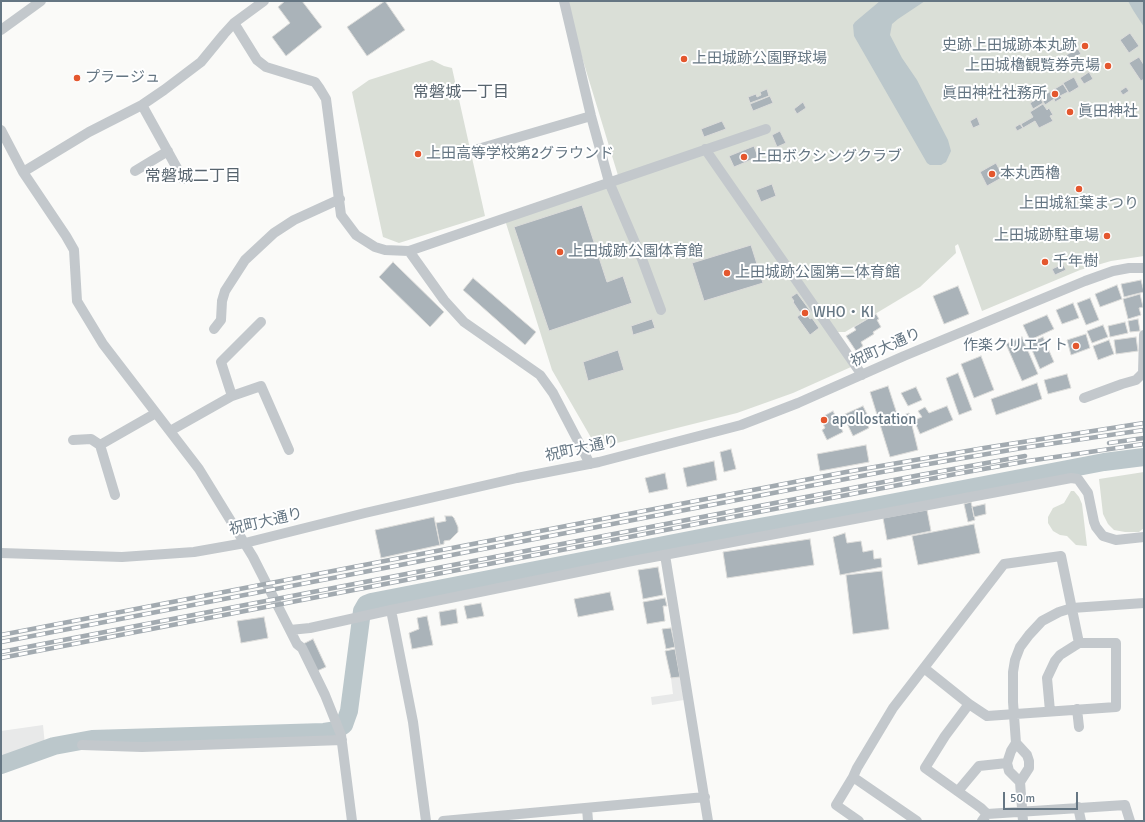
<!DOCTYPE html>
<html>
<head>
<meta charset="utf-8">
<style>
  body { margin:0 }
  #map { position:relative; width:1145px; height:822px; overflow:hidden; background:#fafaf8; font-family:Signika,sans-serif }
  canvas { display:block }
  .frame { position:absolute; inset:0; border:2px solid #657683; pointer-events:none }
  .scale { position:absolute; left:1003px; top:792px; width:75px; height:18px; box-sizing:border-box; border:2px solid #657683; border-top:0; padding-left:5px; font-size:12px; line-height:14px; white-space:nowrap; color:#657683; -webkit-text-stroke:3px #fff; paint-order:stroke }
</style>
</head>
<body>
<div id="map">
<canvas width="1145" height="822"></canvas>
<div class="frame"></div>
<div class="scale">50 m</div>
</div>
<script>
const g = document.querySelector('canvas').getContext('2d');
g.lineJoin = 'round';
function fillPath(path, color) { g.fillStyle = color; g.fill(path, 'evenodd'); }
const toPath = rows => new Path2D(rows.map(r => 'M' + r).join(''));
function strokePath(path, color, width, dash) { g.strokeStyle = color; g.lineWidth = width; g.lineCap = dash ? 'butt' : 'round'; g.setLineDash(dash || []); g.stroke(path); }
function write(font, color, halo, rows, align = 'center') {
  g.font = font + ' Signika,"Noto Sans JP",sans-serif'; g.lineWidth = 4; g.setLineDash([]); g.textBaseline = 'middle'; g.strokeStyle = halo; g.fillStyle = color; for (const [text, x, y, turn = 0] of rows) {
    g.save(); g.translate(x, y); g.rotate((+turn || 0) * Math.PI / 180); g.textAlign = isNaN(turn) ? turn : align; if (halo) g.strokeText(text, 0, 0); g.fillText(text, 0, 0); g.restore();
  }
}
const built = toPath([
  [680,677,684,700,652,705,651,697,673,694,671,678],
  [43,725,45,745,1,761,1,731]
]);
const green = toPath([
  [566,1,1144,1,1144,256,1111,261,1080,270,982,311,958,244,955,246,956,253,920,287,845,332,838,332,837,330,851,367,793,393,737,413,597,448,552,370,505,220,620,182,567,8],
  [432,60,444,66,452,68,485,216,399,243,383,237,352,92,369,80],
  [1144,472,1144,528,1139,532,1125,532,1114,530,1108,524,1103,514,1099,479],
  [1071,491,1074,491,1079,497,1082,504,1087,546,1076,545,1067,536,1060,535,1053,531,1048,523,1048,517,1053,508,1064,503]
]);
const water = toPath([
  [880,1,925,1,898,19,892,24,890,35,902,58,917,80,948,140,951,151,946,162,941,165,930,165,927,163,854,36,853,25,855,22],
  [1128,1,1144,1,1144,27,1133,10]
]);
const river = toPath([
  [1,765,54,746,92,739,324,732,337,730,344,725,349,711,362,611,366,604,371,602,710,536,864,508,1104,462,1144,457]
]);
const building = toPath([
  [285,1,302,1,322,27,286,56,272,37,290,23,278,7,285,1],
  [385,1,405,30,367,56,347,27,385,1],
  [1130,33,1139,46,1129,53,1120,40,1130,33],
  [1078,49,1081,54,1068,60,1066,55,1078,49],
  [1139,57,1144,65,1144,79,1141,81,1129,63,1139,57],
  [1089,72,1093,79,1084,84,1080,78,1089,72],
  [1074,77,1079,87,1069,93,1063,83,1074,77],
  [1063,84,1068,92,1060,96,1062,98,1055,102,1054,99,1045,105,1041,97,1063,84],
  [1126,87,1129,91,1123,95,1120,91,1126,87],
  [767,89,769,96,750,103,748,97,756,94,757,97,761,95,760,92,767,89],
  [770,96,773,103,753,111,750,104,770,96],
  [1040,97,1043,103,1033,109,1030,103,1040,97],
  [803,102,806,108,797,114,794,109,803,102],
  [1043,104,1047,110,1049,108,1053,115,1050,116,1053,121,1039,128,1035,121,1023,128,1021,124,1033,117,1030,112,1043,104],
  [977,117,980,125,973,128,970,121,977,117],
  [722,121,726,129,704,137,701,129,722,121],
  [1020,124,1023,128,1017,131,1015,127,1020,124],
  [780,131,786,143,777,147,772,135,780,131],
  [754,146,758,157,734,167,729,156,754,146],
  [996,163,1003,177,987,186,980,172,996,163],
  [772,184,776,196,761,202,756,190,772,184],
  [582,205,607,282,623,276,632,303,549,331,514,227,582,205],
  [751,245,763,283,704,301,692,263,751,245],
  [393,262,444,312,430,327,379,277,393,262],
  [1063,264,1066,270,1055,275,1052,269,1063,264],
  [473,278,536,332,525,345,463,290,473,278],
  [1141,280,1144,292,1124,297,1121,284,1141,280],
  [1117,285,1122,299,1100,307,1095,294,1117,285],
  [958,286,969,314,944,324,933,296,958,286],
  [797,293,811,312,807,315,810,319,812,318,819,328,810,335,797,317,801,314,793,302,794,301,791,297,797,293],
  [1140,294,1143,307,1139,308,1141,315,1128,319,1123,299,1140,294],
  [1090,298,1099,320,1086,325,1077,303,1090,298],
  [1073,303,1079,318,1062,324,1056,310,1073,303],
  [876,314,879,319,877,320,881,327,873,332,874,334,861,342,863,346,856,351,846,336,856,330,854,327,876,314],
  [1047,315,1054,329,1030,340,1023,325,1047,315],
  [652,319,655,328,633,335,631,326,652,319],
  [1138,319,1140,331,1130,332,1128,321,1138,319],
  [1125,322,1128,333,1110,337,1108,326,1125,322],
  [1103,325,1108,337,1092,343,1087,331,1103,325],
  [1086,334,1090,348,1071,355,1067,340,1086,334],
  [1022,337,1038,374,1022,381,1006,344,1022,337],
  [1043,337,1054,362,1040,369,1029,343,1043,337],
  [1136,337,1138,351,1116,354,1114,340,1136,337],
  [1109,340,1114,354,1098,360,1093,346,1109,340],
  [618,350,624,370,588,381,583,362,618,350],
  [981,356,994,390,974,398,961,364,981,356],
  [958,373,972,410,959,415,946,378,958,373],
  [1067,374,1071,388,1048,394,1044,380,1067,374],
  [1037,383,1042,399,996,415,991,399,1037,383],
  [888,386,898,417,909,413,918,450,890,457,870,392,888,386],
  [916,387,922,400,908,406,901,393,916,387],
  [863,406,871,422,867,424,869,428,853,436,843,415,863,406],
  [947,406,953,420,920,434,914,420,922,417,918,411,925,407,929,413,947,406],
  [833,411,843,432,827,440,822,430,825,428,820,418,833,411],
  [866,445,869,462,820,471,817,454,866,445],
  [731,449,736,469,724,472,720,452,731,449],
  [714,461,717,480,687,487,683,468,714,461],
  [665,473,668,489,649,493,645,478,665,473],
  [971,502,975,520,968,522,964,504,971,502],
  [985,504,986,514,974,517,972,507,985,504],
  [927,510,931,531,887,540,883,518,927,510],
  [445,516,452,516,454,518,458,527,458,532,450,540,444,541,444,544,440,545,436,523,446,521,445,516],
  [434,517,440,545,381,558,375,530,434,517],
  [974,524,980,553,918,565,912,536,974,524],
  [845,533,847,543,861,541,863,552,873,550,874,559,881,558,882,567,840,575,833,537,845,533],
  [810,539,814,565,727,578,723,552,810,539],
  [658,567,663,595,643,599,638,570,658,567],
  [882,571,889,629,853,634,846,575,882,571],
  [610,592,614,610,578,617,574,599,610,592],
  [665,598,667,606,663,606,665,621,647,624,643,602,665,598],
  [481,603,484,616,467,619,464,606,481,603],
  [456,609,458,623,441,626,439,612,456,609],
  [427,616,433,645,412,649,409,633,419,629,417,618,427,616],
  [264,617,268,638,241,643,237,621,264,617],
  [671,628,675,647,666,649,662,629,671,628],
  [313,639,326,667,317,671,303,644,313,639],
  [675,649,680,677,671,678,665,651,675,649]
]);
const minor = toPath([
  [564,1,591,116,609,182,642,259,661,310],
  [234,23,257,60,266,67,315,82,320,89,326,99,341,215,356,235,375,247,385,250,409,251,766,129],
  [1,30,41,1],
  [142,105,183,179],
  [1,130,23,172,66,236,74,250,77,301,103,344,199,469,253,557,297,644,302,648,325,695,341,735,352,821],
  [478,149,591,116],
  [705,149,862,375],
  [135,171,168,151],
  [23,172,89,132,142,105,164,90,201,62,224,34,234,23,264,1],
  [409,251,444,300,464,322,540,375,553,393,590,464],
  [214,329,221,320,222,301,225,291,245,260,274,233,294,220,340,199],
  [232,396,221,362,261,322],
  [1084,398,1122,384,1136,380,1143,373,1144,335],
  [170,431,232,396,261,386,289,450],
  [73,440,91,439,100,445,115,495],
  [100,445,156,413],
  [1,553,122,557,194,552,245,543,365,513,517,478,599,462,741,425,798,403,904,356,1085,281,1113,271,1129,268,1144,268],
  [665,555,708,821],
  [391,610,413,722,426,821],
  [290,630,310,628,391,610,627,562,1071,478,1078,479,1088,493,1094,522,1096,527,1103,536,1116,540,1144,537],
  [924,668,969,704,987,716,1116,707,1116,643,1079,643,1060,655,1055,661,1047,678,1050,711],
  [969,704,945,736,925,768,981,808,987,814,982,821],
  [1077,709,1079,727],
  [1016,743,1011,751,1007,763,1009,771,1020,782,1023,821],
  [82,745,142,747,342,740],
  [853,777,917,821],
  [1020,782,1029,768,1029,761,1027,755,1016,743,1013,702,1013,672,1015,660,1020,647,1029,635,1042,621,1059,612,1072,608,1144,603],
  [958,791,979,766,1007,763],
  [1078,807,1081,821],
  [587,808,588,821],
  [987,814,1125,805,1130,821],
  [443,821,705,797],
  [859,821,836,805,853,777,857,768,893,708,1004,564,1061,556,1079,643]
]);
const rail = toPath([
  [1109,443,1144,438],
  [1,635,846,472,984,448,1144,423],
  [1,642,882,472,1022,448,1144,430],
  [1,652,920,475,1025,456],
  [1,658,956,474,1028,461,1144,444]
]);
const markers = [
  [1085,46,4,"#e4572e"],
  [684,59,4,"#e4572e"],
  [1108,66,4,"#e4572e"],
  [77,78,4,"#e4572e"],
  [1055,94,4,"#e4572e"],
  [1070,112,4,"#e4572e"],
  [418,154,4,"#e4572e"],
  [744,157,4,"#e4572e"],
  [992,174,4,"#e4572e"],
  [1079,189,4,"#e4572e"],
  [1107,236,4,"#e4572e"],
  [560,252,4,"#e4572e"],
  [1045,262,4,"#e4572e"],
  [727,273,4,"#e4572e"],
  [805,313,4,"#e4572e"],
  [1076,346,4,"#e4572e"],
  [824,420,4,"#e4572e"]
];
const poiNames = [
  ["史跡上田城跡本丸跡",1077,46,"right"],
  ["上田城跡公園野球場",692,59],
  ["上田城櫓観覧券売場",1100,66,"right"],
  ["プラージュ",85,78],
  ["眞田神社社務所",1047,94,"right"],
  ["眞田神社",1078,112],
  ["上田高等学校第2グラウンド",426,154],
  ["上田ボクシングクラブ",752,157],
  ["本丸西櫓",1000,174],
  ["上田城紅葉まつり",1079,204,"center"],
  ["上田城跡駐車場",1099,236,"right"],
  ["上田城跡公園体育館",568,252],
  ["千年樹",1053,262],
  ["上田城跡公園第二体育館",735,273],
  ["WHO・KI",813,313],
  ["作楽クリエイト",1068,346,"right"],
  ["apollostation",832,420]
];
const streetNames = [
  ["祝町大通り",886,348,-24],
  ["祝町大通り",582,449,-12],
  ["祝町大通り",266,522,-13]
];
const neighbourhoodNames = [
  ["常磐城一丁目",461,93],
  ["常磐城二丁目",193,177]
];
fillPath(built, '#e8e9e9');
fillPath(green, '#dadfd7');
fillPath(water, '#bbc7cb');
strokePath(river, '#bbc7cb', 18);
fillPath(building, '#aab3b9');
strokePath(building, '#dcdcda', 1);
strokePath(minor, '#c3c8cc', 10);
strokePath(rail, '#a2aab0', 4.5);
strokePath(rail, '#fff', 3, [9]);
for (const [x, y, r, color] of markers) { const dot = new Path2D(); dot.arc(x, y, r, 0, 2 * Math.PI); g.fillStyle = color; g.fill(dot); strokePath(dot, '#fff', 1.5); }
write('15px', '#657683', '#fff', poiNames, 'left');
write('15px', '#657683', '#fff', streetNames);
write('16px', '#57646e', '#fff', neighbourhoodNames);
</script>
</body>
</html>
